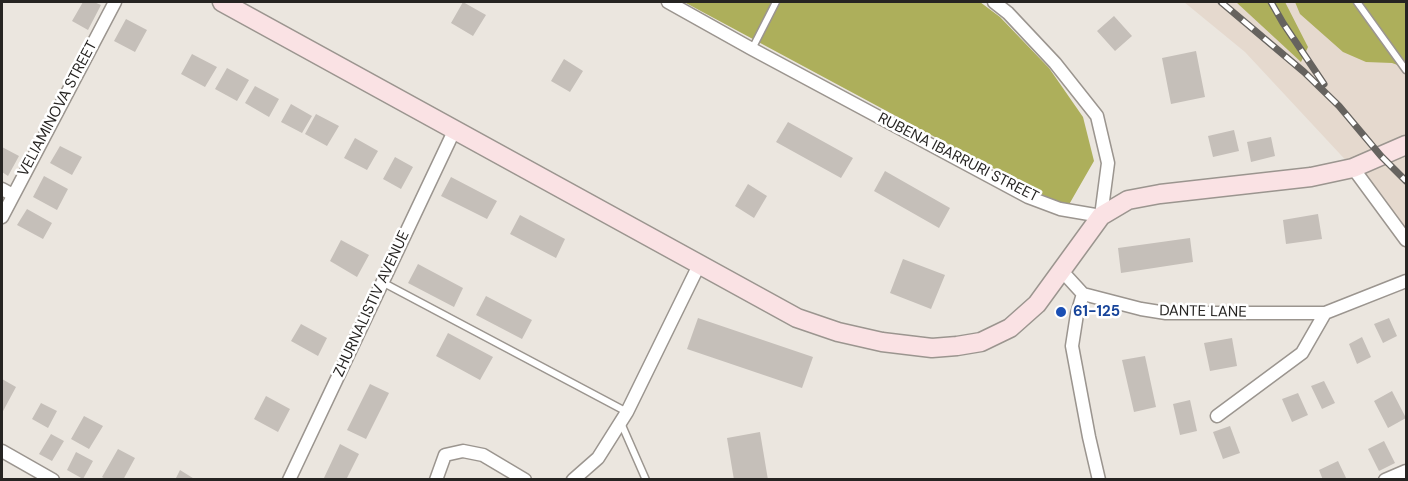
<!DOCTYPE html>
<html>
<head>
<meta charset="utf-8">
<style>
  body { margin:0 }
  #map { position:relative; width:1408px; height:481px; overflow:hidden; background:#ebe6df; font-family:"DM Sans",sans-serif }
  canvas { display:block }
  .frame { position:absolute; inset:0; border:3px solid #262422; pointer-events:none }
</style>
</head>
<body>
<div id="map">
<canvas width="1408" height="481"></canvas>
<div class="frame"></div>
</div>
<script>
const g = document.querySelector('canvas').getContext('2d');
g.lineJoin = 'round';
function fillPath(path, color) { g.fillStyle = color; g.fill(path, 'evenodd'); }
const toPath = rows => new Path2D(rows.map(r => 'M' + r).join(''));
function strokePath(path, color, width, dash) { g.strokeStyle = color; g.lineWidth = width; g.lineCap = dash ? 'butt' : 'round'; g.setLineDash(dash || []); g.stroke(path); }
function write(font, color, halo, rows, align = 'center') {
  g.font = font + ' "DM Sans",sans-serif'; g.lineWidth = 5; g.setLineDash([]); g.textBaseline = 'middle'; g.strokeStyle = halo; g.fillStyle = color; for (const [text, x, y, turn = 0] of rows) {
    g.save(); g.translate(x, y); g.rotate((+turn || 0) * Math.PI / 180); g.textAlign = isNaN(turn) ? turn : align; if (halo) g.strokeText(text, 0, 0); g.fillText(text, 0, 0); g.restore();
  }
}
const built = toPath([
  [1184,2,1406,2,1406,240,1353,168,1245,52]
]);
const forest = toPath([
  [684,2,980,2,1000,17,1049,68,1083,117,1094,161,1067,208],
  [1236,2,1285,2,1308,47,1301,62],
  [1295,2,1406,2,1406,68,1392,63,1366,62,1343,52,1300,14]
]);
const building = toPath([
  [83,2,94,2,101,5,88,30,72,21],
  [463,2,486,15,473,36,451,23],
  [1114,16,1132,36,1115,51,1097,31],
  [126,19,147,30,135,52,114,41],
  [1196,51,1205,97,1171,104,1162,58],
  [192,54,217,67,205,87,181,74],
  [564,59,583,71,570,92,551,81],
  [227,68,249,80,237,101,215,89],
  [255,86,279,99,269,117,245,103],
  [291,104,312,116,302,133,281,122],
  [316,114,339,126,327,146,305,134],
  [788,122,853,158,841,178,776,142],
  [1234,130,1239,151,1213,157,1208,136],
  [1271,137,1275,156,1251,162,1247,142],
  [355,138,378,151,367,170,344,158],
  [60,146,82,157,72,175,50,163],
  [2,147,19,156,8,176,2,172],
  [395,157,413,167,401,189,383,179],
  [885,171,950,208,939,228,874,191],
  [44,176,68,189,57,210,33,197],
  [451,177,497,201,487,219,441,196],
  [748,184,767,196,754,218,735,206],
  [27,209,52,223,43,239,17,225],
  [1318,214,1322,239,1286,244,1283,220],
  [520,215,565,239,556,258,510,234],
  [1190,238,1193,262,1121,273,1118,248],
  [341,240,369,255,357,277,330,261],
  [903,259,945,275,931,309,890,293],
  [418,264,463,288,454,307,408,283],
  [486,296,532,320,522,339,476,315],
  [698,318,813,357,802,388,687,349],
  [1389,318,1397,336,1383,343,1374,324],
  [301,324,327,338,318,356,291,341],
  [448,333,493,357,480,380,436,356],
  [1362,337,1371,357,1357,364,1349,344],
  [1232,338,1237,366,1210,371,1204,343],
  [1145,356,1156,407,1134,412,1122,360],
  [2,379,16,387,2,413],
  [1324,381,1335,403,1322,409,1311,386],
  [370,384,389,393,366,439,347,430],
  [1392,391,1406,418,1388,428,1374,401],
  [1298,393,1308,415,1292,422,1282,399],
  [266,396,290,409,278,432,254,419],
  [1190,400,1197,431,1180,435,1173,404],
  [41,403,57,411,48,428,32,419],
  [84,416,103,426,89,449,71,439],
  [1230,426,1240,453,1223,459,1213,432],
  [760,432,768,480,734,480,727,438],
  [51,434,64,441,52,461,39,454],
  [1384,441,1395,463,1379,471,1368,449],
  [340,444,359,454,346,480,323,480],
  [118,449,135,458,123,480,107,480,102,477],
  [76,452,93,461,83,479,67,470],
  [1338,461,1347,480,1323,480,1319,470],
  [180,470,196,480,175,480]
]);
const service = toPath([
  [1357,2,1406,70],
  [752,49,776,2],
  [382,282,627,412],
  [621,423,646,480]
]);
const minor = toPath([
  [668,2,752,49,1028,197,1060,209,1101,216,1108,163,1097,116,1055,63,1008,13,994,2],
  [1353,168,1406,240],
  [2,189,13,195],
  [2,217,115,2],
  [1061,270,1083,294,1141,309,1166,313,1325,313,1406,281],
  [1083,294,1077,314,1072,346,1089,437,1099,480],
  [1217,416,1302,353,1325,313],
  [2,451,53,480],
  [289,480,455,129],
  [436,480,445,455,463,451,483,455,525,480],
  [573,480,598,458,627,412,700,263],
  [1385,480,1406,471]
]);
const secondary = toPath([
  [222,2,797,318,838,332,882,342,932,348,957,346,981,342,1010,328,1037,304,1101,216,1128,200,1160,194,1311,177,1353,168,1406,145]
]);
const rail = toPath([
  [1221,2,1304,72,1339,106,1381,156,1406,181],
  [1271,2,1283,23,1324,84]
]);
const markers = [
  [1061,312,6,"#1a4fb4"]
];
const streetNames = [
  ["VELIAMINOVA STREET",58,109,-62],
  ["RUBENA IBARRURI STREET",958,158,27],
  ["ZHURNALISTIV AVENUE",372,304,-65],
  ["DANTE LANE",1203,312,1]
];
const transitNames = [
  ["61-125",1073,312]
];
fillPath(built, '#e5d9ce');
fillPath(forest, '#adaf5b');
fillPath(building, '#c5bfb9');
strokePath(service, '#9b958f', 9);
strokePath(minor, '#9b958f', 15);
strokePath(secondary, '#9b958f', 21);
strokePath(service, '#fff', 6);
strokePath(minor, '#fff', 12);
strokePath(secondary, '#fae2e4', 18);
strokePath(rail, '#66635f', 7);
strokePath(rail, '#fff', 4.5, [14]);
for (const [x, y, r, color] of markers) { const dot = new Path2D(); dot.arc(x, y, r, 0, 2 * Math.PI); g.fillStyle = color; g.fill(dot); strokePath(dot, '#fff', 2); }
write('15px', '#262422', '#fff', streetNames);
write('bold 15px', '#164399', '#fff', transitNames, 'left');
</script>
</body>
</html>
